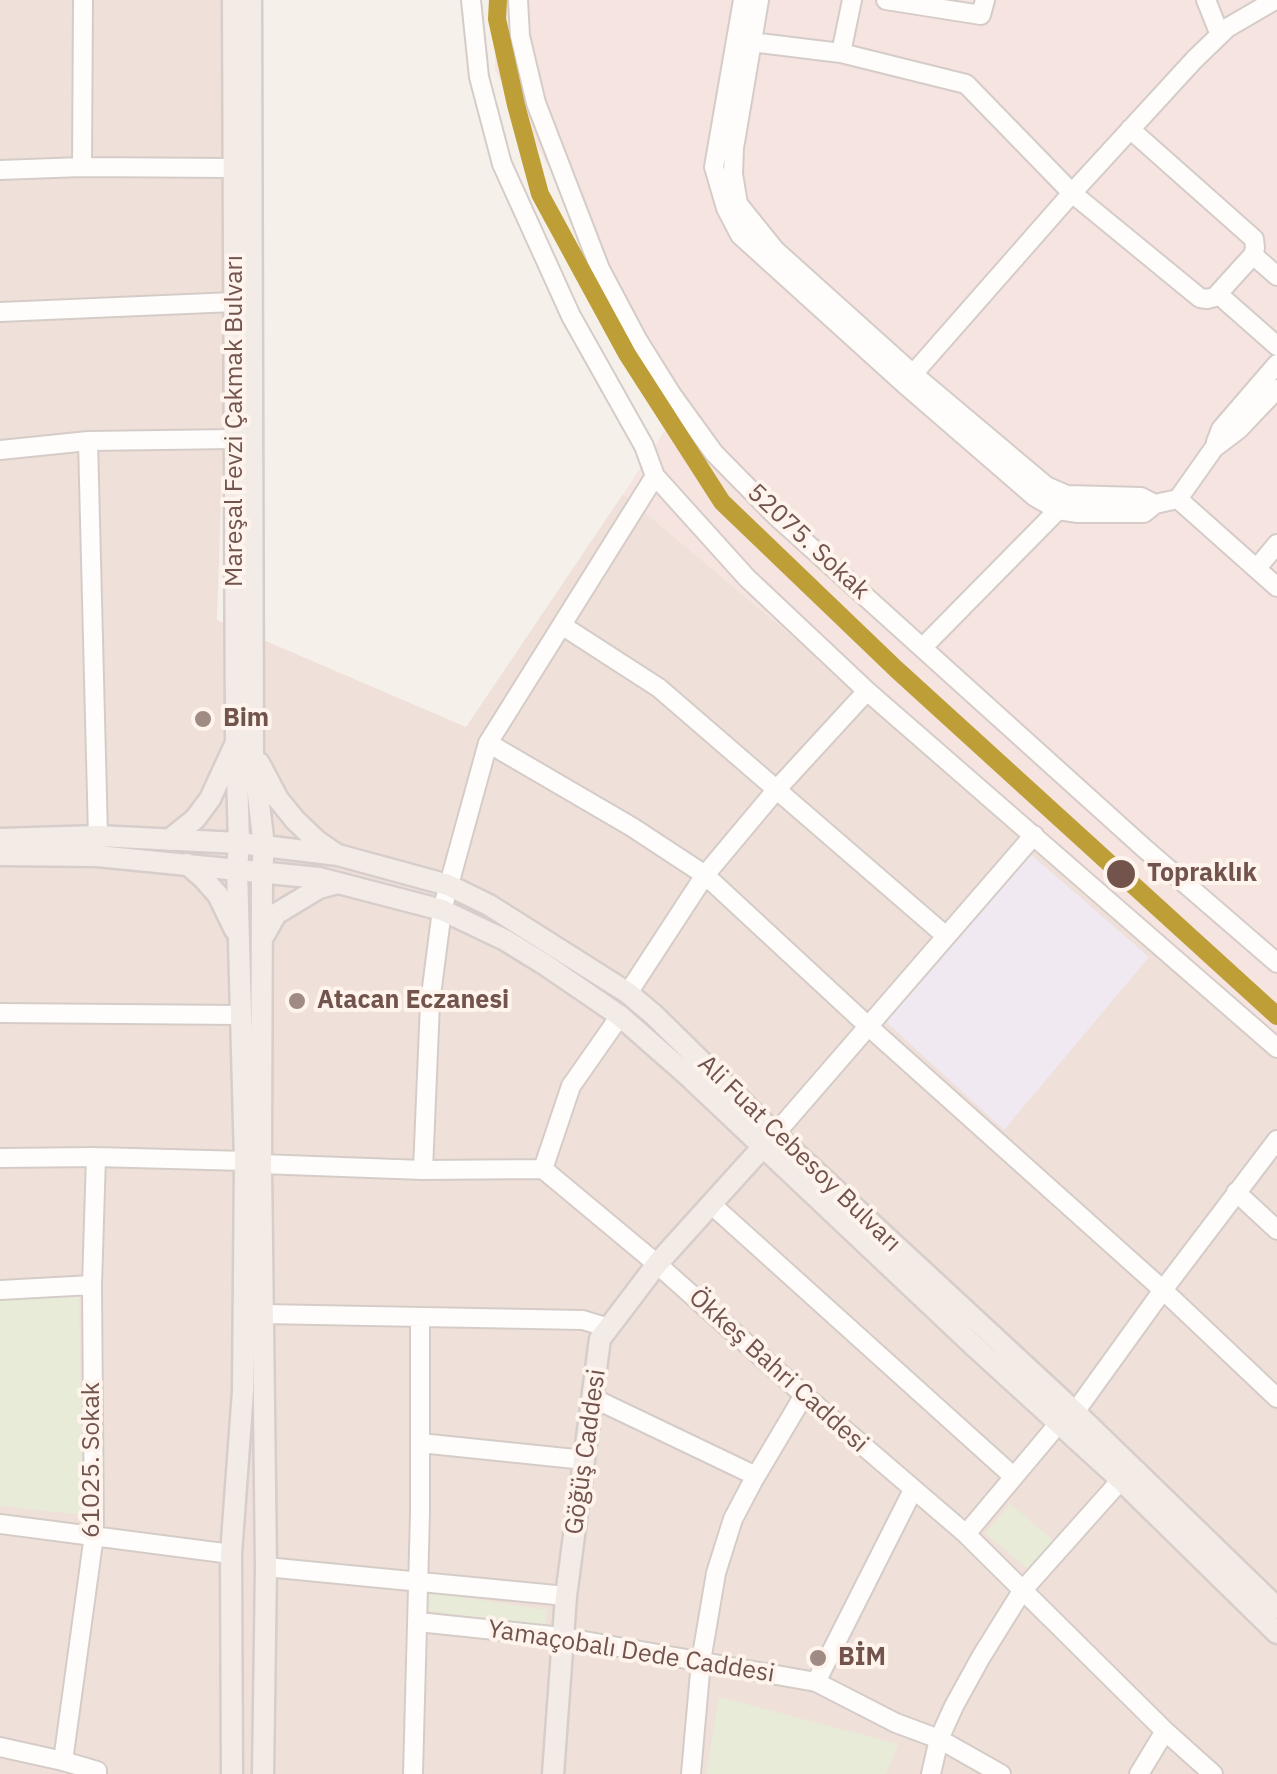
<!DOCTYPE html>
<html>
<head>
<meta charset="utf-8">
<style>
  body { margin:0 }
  canvas { display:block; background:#f6f0eb }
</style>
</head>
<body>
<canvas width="1277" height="1774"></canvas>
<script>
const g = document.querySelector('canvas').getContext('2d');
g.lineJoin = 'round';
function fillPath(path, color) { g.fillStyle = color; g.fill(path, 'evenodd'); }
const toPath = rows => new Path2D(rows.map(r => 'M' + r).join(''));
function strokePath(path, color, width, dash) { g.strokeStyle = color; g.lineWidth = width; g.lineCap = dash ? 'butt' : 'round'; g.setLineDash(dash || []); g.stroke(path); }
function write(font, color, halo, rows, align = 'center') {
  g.font = font + ' "IBM Plex Sans",sans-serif'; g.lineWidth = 8; g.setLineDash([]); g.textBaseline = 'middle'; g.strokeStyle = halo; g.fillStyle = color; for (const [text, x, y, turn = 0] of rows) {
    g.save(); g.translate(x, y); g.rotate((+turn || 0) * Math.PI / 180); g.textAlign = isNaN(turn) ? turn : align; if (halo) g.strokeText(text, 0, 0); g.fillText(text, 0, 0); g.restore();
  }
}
const residential = toPath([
  [0,0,238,0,217,620,466,727,623,494,1277,1043,1277,1774,0,1774]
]);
const commercial = toPath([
  [495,0,1277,0,1277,1043,623,494,683,403,629,312,495,70]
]);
const education = toPath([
  [1027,851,1149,957,1004,1130,884,1020]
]);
const green = toPath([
  [79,1294,83,1515,0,1506,0,1299],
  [1010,1504,1055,1542,1030,1571,985,1533],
  [427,1592,547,1610,545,1628,424,1610],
  [719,1697,898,1744,886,1774,706,1774]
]);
const minor = toPath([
  [471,0,479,77,502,164,571,316,644,446,655,476,747,578,867,691,1277,1048],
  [518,0,520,36,536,103,600,269,637,339,672,395,714,453,775,515,1144,848,1277,963],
  [743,0,714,167,726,208,740,235,909,388,1035,497,1058,510,1078,513,1144,513,1155,504,1178,499,1214,448,1239,429,1277,389],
  [759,0,734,148,733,174,738,204,775,250,913,374,1046,486,1067,495,1141,497,1155,504],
  [886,0,981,15,985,0],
  [1206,0,1220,35],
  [751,42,841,53,966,84,1072,193,1200,298,1207,299,1215,297,1253,255,1255,248,1254,239,1130,129],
  [841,53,852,0],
  [82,167,83,0],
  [0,170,82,167,233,168],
  [1253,255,1277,276],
  [1218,294,1277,346],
  [0,312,234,302],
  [913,374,1072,193,1194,60,1227,28,1275,0],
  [88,441,98,836],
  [1216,442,1221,429,1277,364],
  [0,450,88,441,234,439],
  [1178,499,1277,587],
  [1257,568,1277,544],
  [563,626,659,688,946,936],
  [923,647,1058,510],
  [488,743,632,827,705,875,868,1026,1163,1290,1277,1398],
  [628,993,705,875,777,789,867,691],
  [0,1013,240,1015],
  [775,1134,1034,835],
  [0,1158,96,1157,245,1161],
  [261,1164,423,1170,543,1169,657,1264,804,1395,966,1534,1165,1731,1213,1774],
  [543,1169,571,1086,620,1016],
  [423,1170,430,1003,442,910,488,743,655,476],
  [1236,1192,1277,1230],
  [711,1204,1014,1477],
  [0,1290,92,1285],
  [263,1314,583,1320,609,1328],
  [593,1398,756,1476],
  [1075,1412,1163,1290,1277,1140],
  [420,1443,585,1460],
  [0,1524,231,1554],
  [966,1534,1059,1423],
  [266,1567,566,1596],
  [418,1622,562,1637,816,1682,896,1723,939,1739,1001,1774],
  [816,1682,913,1490],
  [0,1747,63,1761,97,1771,97,1774],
  [63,1761,94,1535,92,1285,96,1157],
  [413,1774,420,1513,420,1317],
  [691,1774,701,1661,716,1573,733,1519,753,1481,804,1395],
  [931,1774,939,1739,954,1706,981,1657,1022,1591,1121,1480],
  [1139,1774,1165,1731]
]);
const major = toPath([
  [251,0,253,752,264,846,262,873,261,1164,266,1567,263,1774],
  [259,763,278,799,295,820,317,841,336,854],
  [0,839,98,836,239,843,338,855,448,885,489,905,628,993,654,1015,775,1134,1075,1412,1277,1608],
  [169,840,195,819,210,799,234,747],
  [0,855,97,856,319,878,442,910,505,940,544,964,620,1016,685,1073,974,1346,1121,1480,1277,1633],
  [187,864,203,878,218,895,235,930],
  [263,937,276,914,319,888,338,883],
  [232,1774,231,1554,243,1391,245,1161,237,869,239,843,236,741,233,0],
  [553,1774,566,1596,600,1339,657,1264,770,1139]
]);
const rail1 = toPath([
  [498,0,497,19,516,105,540,194,627,354,722,502,896,669,1277,1016]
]);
const markers = [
  [203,719,10,"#a08b84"],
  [1121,874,16,"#72544d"],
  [297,1001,10,"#a08b84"],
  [818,1658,10,"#a08b84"]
];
const streetNames = [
  ["Mareşal Fevzi Çakmak Bulvarı",235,421,-90],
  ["52075. Sokak",808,542,43],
  ["Ali Fuat Cebesoy Bulvarı",799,1154,44],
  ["Ökkeş Bahri Caddesi",778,1371,42],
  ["Göğüş Caddesi",586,1452,-82],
  ["61025. Sokak",92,1460,-90],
  ["Yamaçobalı Dede Caddesi",631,1652,9]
];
const poiNames = [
  ["Bim",223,719],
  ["Atacan Eczanesi",317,1001],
  ["BİM",838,1658]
];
const stopNames = [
  ["Topraklık",1147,874]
];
fillPath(residential, '#efe1d9');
fillPath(commercial, '#f5e4e0');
fillPath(education, '#f0e9f2');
fillPath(green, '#e7ebd7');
strokePath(minor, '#d5ccc8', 22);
strokePath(major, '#d7cdca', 25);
strokePath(minor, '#fefdfc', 18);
strokePath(major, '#f2ebe6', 20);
strokePath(rail1, '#be9e36', 18);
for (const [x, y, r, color] of markers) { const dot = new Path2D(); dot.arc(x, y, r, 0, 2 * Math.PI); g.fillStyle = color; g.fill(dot); strokePath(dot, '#fef4ed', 4); }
write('25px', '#72544d', '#fef4ed', streetNames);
write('bold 25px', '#72544d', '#fef4ed', poiNames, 'left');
write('bold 25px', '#72544d', '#fef4ed', stopNames, 'left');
</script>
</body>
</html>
